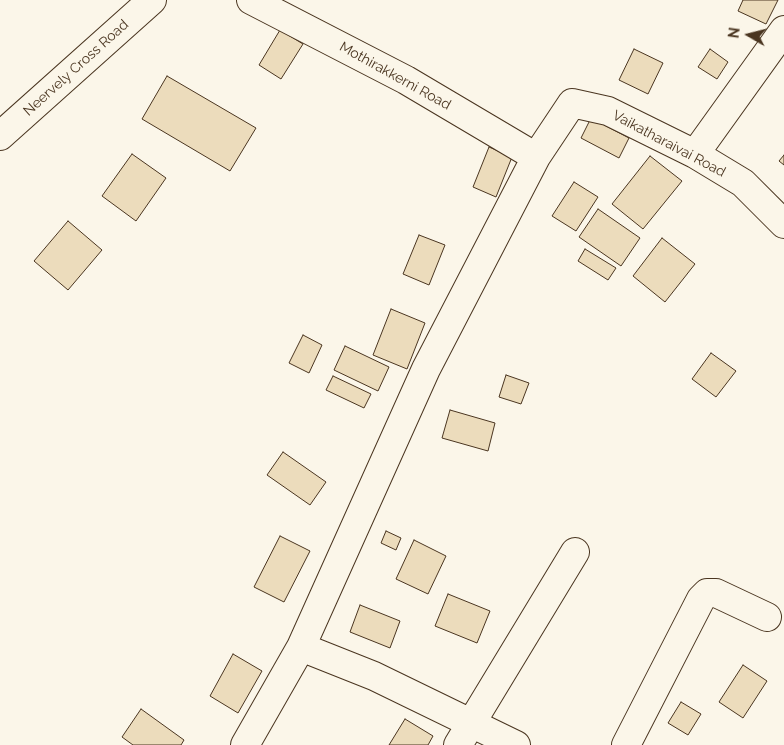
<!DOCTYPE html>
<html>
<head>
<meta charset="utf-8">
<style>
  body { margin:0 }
  #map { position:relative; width:784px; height:745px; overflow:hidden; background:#fbf6e9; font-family:Raleway,sans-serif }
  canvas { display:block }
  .north { position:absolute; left:724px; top:10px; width:50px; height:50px; -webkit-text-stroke:4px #fbf6e9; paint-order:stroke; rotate:278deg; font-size:14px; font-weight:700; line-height:20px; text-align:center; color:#4a3520 }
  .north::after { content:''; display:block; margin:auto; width:18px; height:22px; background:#4a3520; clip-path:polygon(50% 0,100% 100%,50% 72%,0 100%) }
</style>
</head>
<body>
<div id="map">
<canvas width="784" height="745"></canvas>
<div class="north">N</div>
</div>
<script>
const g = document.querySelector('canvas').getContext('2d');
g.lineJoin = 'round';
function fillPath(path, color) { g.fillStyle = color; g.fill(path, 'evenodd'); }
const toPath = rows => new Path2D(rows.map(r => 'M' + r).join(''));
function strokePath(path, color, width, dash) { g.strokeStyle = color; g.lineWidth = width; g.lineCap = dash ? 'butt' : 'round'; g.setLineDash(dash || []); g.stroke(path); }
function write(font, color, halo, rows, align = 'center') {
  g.font = font + ' Raleway,sans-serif'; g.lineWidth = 4; g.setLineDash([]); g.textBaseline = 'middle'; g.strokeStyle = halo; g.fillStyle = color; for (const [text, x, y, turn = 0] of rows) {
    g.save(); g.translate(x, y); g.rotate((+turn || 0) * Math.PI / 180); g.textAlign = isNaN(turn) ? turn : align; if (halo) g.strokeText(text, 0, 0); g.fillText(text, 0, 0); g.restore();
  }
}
const building = toPath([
  [743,0,778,0,766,24,738,11,743,0],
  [280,30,303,44,281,79,259,65,280,30],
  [634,49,663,63,648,94,619,80,634,49],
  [710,49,728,62,717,79,698,67,710,49],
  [167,76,256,128,230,171,142,119,167,76],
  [591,118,629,138,619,158,581,138,591,118],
  [489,147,512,157,496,197,473,187,489,147],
  [132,154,166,178,136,221,102,196,132,154],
  [784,155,784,165,779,161,784,155],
  [650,156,682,181,643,229,612,204,650,156],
  [574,182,598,197,576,231,552,216,574,182],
  [598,209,640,238,621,266,579,237,598,209],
  [68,221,102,250,68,290,34,261,68,221],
  [419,235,445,245,429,285,403,274,419,235],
  [662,238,695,264,665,302,633,276,662,238],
  [585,249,616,268,608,280,578,261,585,249],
  [391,309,425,323,407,369,373,355,391,309],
  [303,335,322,345,309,373,289,363,303,335],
  [345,346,389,367,378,391,334,370,345,346],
  [711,353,736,371,716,397,692,379,711,353],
  [506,375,529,383,521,404,499,397,506,375],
  [333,376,371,394,364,408,326,390,333,376],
  [450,410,495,423,488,451,442,438,450,410],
  [283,452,326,482,310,505,267,475,283,452],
  [386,531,401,538,396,550,381,543,386,531],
  [280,536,310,551,284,602,254,587,280,536],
  [414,540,446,556,428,594,396,579,414,540],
  [448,594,490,611,477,643,435,626,448,594],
  [360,605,400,621,390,648,350,632,360,605],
  [233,654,262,671,238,713,210,696,233,654],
  [743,665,767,681,743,718,719,702,743,665],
  [681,702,701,714,688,735,668,723,681,702],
  [141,709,184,740,181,745,133,745,122,737,141,709],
  [405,719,433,736,428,745,389,745,405,719]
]);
const minor = toPath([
  [251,0,406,80,536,157],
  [0,136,152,0],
  [695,154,784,30],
  [301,647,374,676,516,745],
  [245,745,301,647,426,369,536,157,572,103,608,111,695,154,743,183,784,224],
  [458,745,575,552],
  [626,745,701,599,707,593,716,593,767,617]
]);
const streetNames = [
  ["Neervely Cross Road",76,68,-42],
  ["Mothirakkerni Road",395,76,29],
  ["Vaikatharaivai Road",669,144,28]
];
fillPath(building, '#ecdcbc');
strokePath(building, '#4a3520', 1);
strokePath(minor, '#4a3520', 30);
strokePath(minor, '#fbf6e9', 28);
write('14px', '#4a3520', '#fbf6e9', streetNames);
</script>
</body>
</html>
